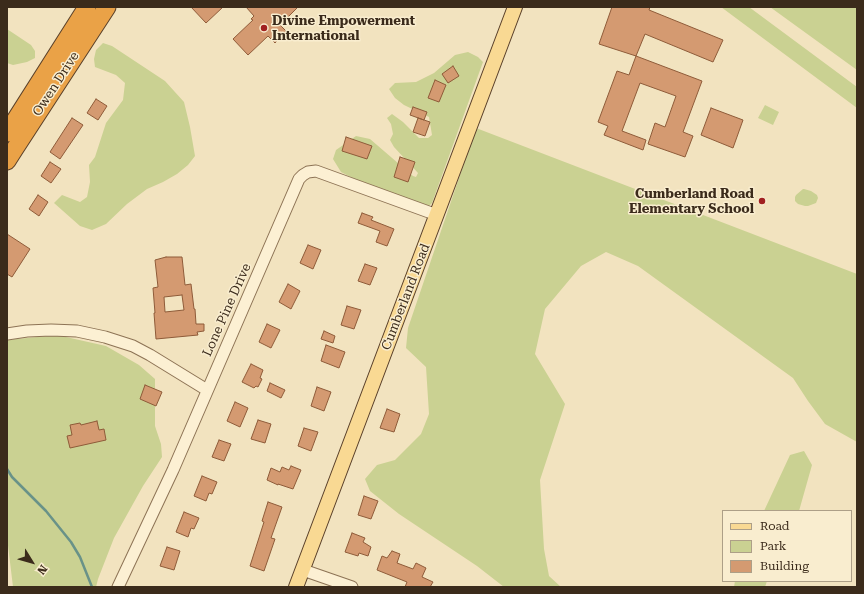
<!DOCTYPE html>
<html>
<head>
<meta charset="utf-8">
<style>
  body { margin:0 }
  #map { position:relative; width:864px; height:594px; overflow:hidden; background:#f2e3bf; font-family:"Roboto Serif",serif }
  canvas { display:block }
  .frame { position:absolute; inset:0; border:8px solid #3b2b1b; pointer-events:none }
  .legend { position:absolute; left:722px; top:510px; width:130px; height:72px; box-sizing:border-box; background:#f9edcf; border:1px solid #ad9f87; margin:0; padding:5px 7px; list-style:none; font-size:12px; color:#3b2b1b }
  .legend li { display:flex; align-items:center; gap:8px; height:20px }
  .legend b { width:20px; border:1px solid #ad9f87 }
  .north { position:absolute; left:12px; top:542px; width:40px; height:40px; -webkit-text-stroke:3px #f9edcf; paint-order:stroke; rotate:127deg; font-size:11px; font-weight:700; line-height:16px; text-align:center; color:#3b2b1b }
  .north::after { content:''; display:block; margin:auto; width:14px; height:18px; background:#3b2b1b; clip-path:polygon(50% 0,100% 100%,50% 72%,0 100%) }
</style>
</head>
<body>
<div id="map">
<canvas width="864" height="594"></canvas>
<div class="frame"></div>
<ul class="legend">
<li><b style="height:5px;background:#f9d993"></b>Road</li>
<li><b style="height:11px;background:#cad192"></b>Park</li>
<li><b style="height:11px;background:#d49a71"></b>Building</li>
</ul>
<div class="north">N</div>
</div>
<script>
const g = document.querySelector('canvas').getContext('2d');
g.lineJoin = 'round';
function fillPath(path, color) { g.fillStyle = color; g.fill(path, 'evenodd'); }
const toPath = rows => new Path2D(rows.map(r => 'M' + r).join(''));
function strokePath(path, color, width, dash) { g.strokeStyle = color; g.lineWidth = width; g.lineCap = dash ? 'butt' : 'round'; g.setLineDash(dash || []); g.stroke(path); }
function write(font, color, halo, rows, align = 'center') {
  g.font = font + ' "Roboto Serif",serif'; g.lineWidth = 3; g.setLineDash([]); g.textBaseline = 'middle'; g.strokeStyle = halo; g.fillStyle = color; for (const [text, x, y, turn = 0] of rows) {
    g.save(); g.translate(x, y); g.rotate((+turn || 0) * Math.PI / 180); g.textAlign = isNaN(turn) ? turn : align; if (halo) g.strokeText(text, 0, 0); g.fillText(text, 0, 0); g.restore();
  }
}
const green = toPath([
  [721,7,749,7,857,87,857,108],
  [770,7,857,7,857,70],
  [7,29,31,45,35,51,35,58,27,62,13,65,7,63],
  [103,43,112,46,165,81,184,102,190,127,195,156,188,165,177,174,163,182,147,189,127,204,106,224,92,230,80,226,54,203,62,195,80,202,87,197,90,182,89,165,95,157,106,123,123,100,125,83,116,75,95,67,94,59,96,50],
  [468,52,478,57,483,62,432,203,428,207,366,185,341,172,333,159,336,150,356,136,370,139,413,176,416,177,418,173,394,147,390,140,393,134,391,124,387,118,392,114,403,122,419,138,428,138,432,135,429,117,404,105,395,98,389,89,395,83,416,82,434,73,455,55],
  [765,105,779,112,773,125,758,118],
  [476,128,857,274,857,442,825,424,808,401,793,378,638,266,606,252,581,266,545,309,535,354,565,404,540,480,544,549,549,576,561,587,504,587,477,566,399,514,370,491,365,479,377,465,395,460,421,434,429,414,426,367,406,348,408,328],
  [803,189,804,189,811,191,817,195,818,198,816,203,808,206,805,206,798,204,795,201,795,197,796,195],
  [57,335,106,346,139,365,155,379,155,426,161,444,162,457,143,486,114,538,98,579,96,587,13,587,7,537,7,340],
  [804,451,812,465,799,511,764,511,790,455],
  [735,581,767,581,765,587,734,587]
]);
const stream = toPath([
  [7,469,12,477,46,511,71,542,80,557,92,587]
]);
const building = toPath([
  [191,7,223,7,206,23,191,7],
  [246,7,298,7,280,25,286,31,275,43,268,36,248,55,233,39,253,20,251,19,254,16,246,7],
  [612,7,650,7,649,10,723,40,713,62,645,34,636,56,599,44,612,7],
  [636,56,702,81,683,132,693,136,685,157,648,144,655,123,665,127,676,96,640,83,622,131,646,140,643,150,604,135,608,126,598,122,617,71,629,75,636,56],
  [453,66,459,76,448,83,442,74,453,66],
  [435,80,446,85,439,102,428,98,435,80],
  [96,99,107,106,98,120,87,113,96,99],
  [413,107,427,112,424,120,410,115,413,107],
  [711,108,743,120,733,148,701,135,711,108],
  [72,118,83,125,60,159,50,152,72,118],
  [418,118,430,122,425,136,413,132,418,118],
  [346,137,372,146,367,159,342,151,346,137],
  [400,157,415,162,408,182,394,177,400,157],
  [50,162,61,169,51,183,41,176,50,162],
  [38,195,48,202,39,216,29,209,38,195],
  [362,213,373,217,371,220,394,229,387,246,376,242,380,231,358,223,362,213],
  [7,234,30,249,12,277,7,274,7,234],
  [308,245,321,250,313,269,300,263,308,245],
  [166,257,182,257,185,285,191,284,194,309,195,309,196,324,204,324,204,331,197,332,198,335,156,339,154,313,155,313,153,288,158,287,155,260,166,257],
  [182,295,184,310,165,312,164,297,182,295],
  [365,264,377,268,370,285,358,281,365,264],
  [288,284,300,291,291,309,279,302,288,284],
  [347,306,361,310,354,329,341,325,347,306],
  [267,324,280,330,271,348,259,342,267,324],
  [324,331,335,336,333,343,321,339,324,331],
  [326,345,345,352,339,368,321,361,326,345],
  [251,364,263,370,260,378,262,379,258,387,256,386,254,388,242,382,251,364],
  [270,383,285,390,281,398,267,391,270,383],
  [145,385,162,392,156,406,140,399,145,385],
  [317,387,331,392,324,411,311,406,317,387],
  [235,402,248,408,240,427,227,421,235,402],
  [387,409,400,414,394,432,380,428,387,409],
  [258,420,271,424,265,443,251,439,258,420],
  [97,421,99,430,104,429,106,440,70,448,67,436,72,435,70,425,80,423,81,425,97,421],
  [304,428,318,432,311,451,298,446,304,428],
  [219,440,231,444,224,461,212,457,219,440],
  [291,466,301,470,293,489,278,484,278,485,267,480,271,468,280,472,282,467,289,470,291,466],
  [202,476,217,482,212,494,209,493,206,501,194,496,202,476],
  [364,496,378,501,371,519,358,515,364,496],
  [268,502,282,507,271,538,275,539,264,571,250,566,264,522,262,521,268,502],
  [184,512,199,518,194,529,191,528,188,537,176,532,184,512],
  [352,533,365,538,363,542,371,547,368,556,359,553,358,556,345,552,352,533],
  [167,547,180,551,174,570,160,566,167,547],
  [392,551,400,554,397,563,413,569,416,563,426,568,422,577,433,582,430,587,405,587,407,582,377,570,382,556,387,558,392,551]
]);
const minor = toPath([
  [7,334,27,331,51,330,77,331,105,337,133,346,150,355,207,390],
  [303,570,352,587],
  [118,587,173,470,299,179,303,175,308,172,316,171,437,215]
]);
const major = toPath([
  [296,587,515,7]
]);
const highway = toPath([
  [7,133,87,7],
  [7,161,14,150,107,7]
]);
const markers = [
  [264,28,4,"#a12020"],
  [762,201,4,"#a12020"]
];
const poiNames = [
  ["Divine Empowerment",272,21],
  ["International",272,36],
  ["Cumberland Road",754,194,"right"],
  ["Elementary School",754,209,"right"]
];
const streetNames = [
  ["Owen Drive",56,84,-57],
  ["Cumberland Road",406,297,-69],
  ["Lone Pine Drive",227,310,-66]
];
fillPath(green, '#cad192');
strokePath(stream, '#699288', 2.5);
fillPath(building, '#d49a71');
strokePath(building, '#8e5b39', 1);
strokePath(minor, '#8d7355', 13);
strokePath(major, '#5a402a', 16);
strokePath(highway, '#5a402a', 19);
strokePath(minor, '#fcf0d3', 11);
strokePath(major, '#f9d993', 14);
strokePath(highway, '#eaa247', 17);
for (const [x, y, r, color] of markers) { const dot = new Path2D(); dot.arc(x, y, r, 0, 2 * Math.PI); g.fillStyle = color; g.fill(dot); strokePath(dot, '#f9edcf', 1.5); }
write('bold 13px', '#3b2b1b', '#f9edcf', poiNames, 'left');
write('13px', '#3b2b1b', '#f9edcf', streetNames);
</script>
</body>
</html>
